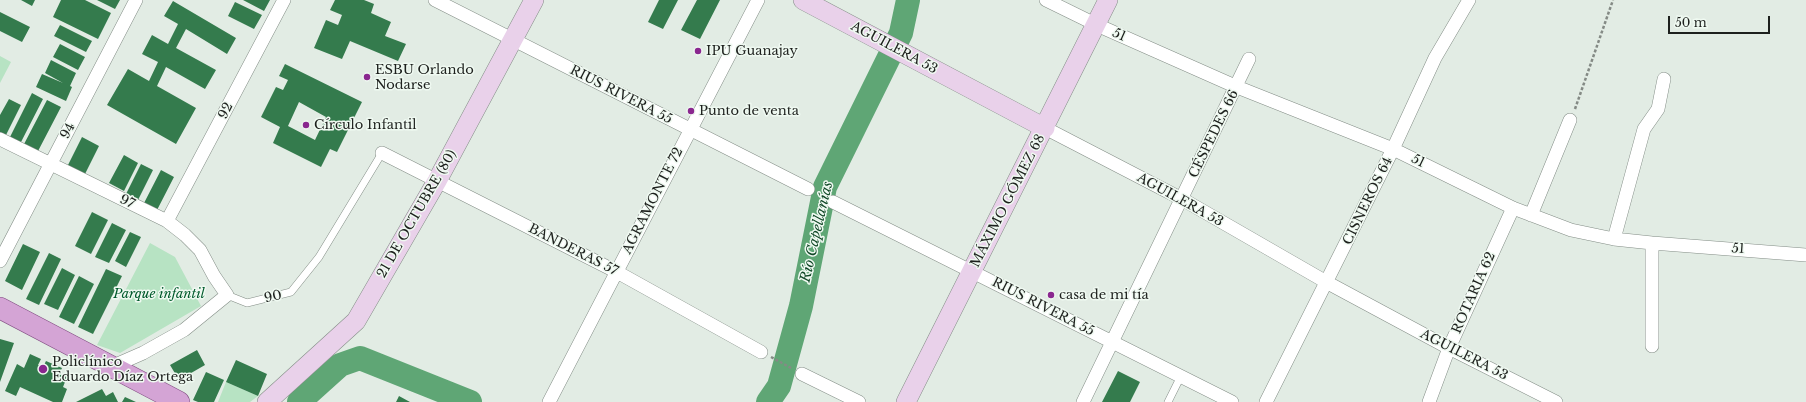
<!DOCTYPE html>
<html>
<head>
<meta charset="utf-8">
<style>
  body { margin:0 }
  #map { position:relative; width:1806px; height:402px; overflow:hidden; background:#e2ece4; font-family:"Libre Baskerville",serif }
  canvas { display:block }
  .scale { position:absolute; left:1668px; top:16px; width:102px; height:18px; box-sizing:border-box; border:2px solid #1d201d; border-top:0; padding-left:5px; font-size:12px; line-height:14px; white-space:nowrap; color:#1d201d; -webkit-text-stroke:3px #eff9f1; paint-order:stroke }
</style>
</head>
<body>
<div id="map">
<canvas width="1806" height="402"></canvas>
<div class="scale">50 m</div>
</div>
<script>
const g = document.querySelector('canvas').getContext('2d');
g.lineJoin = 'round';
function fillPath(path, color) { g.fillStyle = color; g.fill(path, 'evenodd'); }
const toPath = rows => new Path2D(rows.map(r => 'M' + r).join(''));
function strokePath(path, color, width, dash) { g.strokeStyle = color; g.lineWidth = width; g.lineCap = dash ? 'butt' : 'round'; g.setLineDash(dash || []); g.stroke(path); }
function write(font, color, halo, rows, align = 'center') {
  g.font = font + ' "Libre Baskerville",serif'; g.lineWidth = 3; g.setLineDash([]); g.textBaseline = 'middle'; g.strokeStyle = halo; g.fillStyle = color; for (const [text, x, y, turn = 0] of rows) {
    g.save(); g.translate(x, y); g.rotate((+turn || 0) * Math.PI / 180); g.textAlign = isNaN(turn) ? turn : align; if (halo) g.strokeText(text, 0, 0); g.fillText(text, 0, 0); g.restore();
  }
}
const green = toPath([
  [0,56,11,62,0,83],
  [150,243,175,257,201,306,120,353,97,345],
  [226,382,258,396,250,402,218,402]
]);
const river = toPath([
  [299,402,340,365,360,358,470,402],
  [768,402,779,386,801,306,825,187,901,33,908,0]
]);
const building = toPath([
  [21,0,35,0,32,6],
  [61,0,85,0,111,13,98,39,53,17],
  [97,0,120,0,115,9],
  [243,0,270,0,264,11],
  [335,0,364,0,374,4,371,13,391,22,385,36,406,44,398,61,350,41,342,59,314,48,326,20,338,25,342,15,330,10],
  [659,0,678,0,663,29,648,22],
  [697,0,720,0,700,39,681,30],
  [173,1,236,38,227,54,186,29,176,48,216,70,205,89,166,67,157,86,196,108,176,144,107,105,128,69,149,81,158,62,142,54,152,35,168,44,178,24,164,16],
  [235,2,262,15,254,29,228,16],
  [0,12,30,27,22,42,0,31],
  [60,25,92,41,86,52,54,36],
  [60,44,85,57,78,70,53,57],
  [51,60,76,73,70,86,72,87,66,101,36,87,42,74,63,83,45,73],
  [285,64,362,102,337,152,330,149,321,167,273,143,280,127,261,117,276,87,283,90,288,80,279,76],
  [299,102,326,117,315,140,288,126],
  [32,93,43,99,20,144,9,139],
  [9,99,21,105,6,135,0,132,0,115],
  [47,100,61,107,37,153,23,146],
  [82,137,99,146,84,176,67,167],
  [124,155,138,163,124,191,109,183],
  [141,164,153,170,136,204,124,198],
  [161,170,174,177,156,212,143,205],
  [92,212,108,220,91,254,75,246],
  [112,223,126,230,109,263,95,257],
  [130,232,141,237,126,267,115,261],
  [23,244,40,252,22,290,5,281],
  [49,253,61,259,39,305,26,299],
  [62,268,75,275,58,310,44,304],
  [106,269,122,276,93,334,78,327],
  [79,276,94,284,74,324,59,317],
  [0,339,14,343,0,382],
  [197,350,205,365,179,380,170,365],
  [30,354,41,359,38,365,43,367,46,361,62,368,59,374,67,377,63,387,67,389,62,402,53,402,20,387,16,396,5,391,17,364,24,368],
  [236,360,267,374,258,396,226,382],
  [1118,371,1140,382,1130,402,1102,402],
  [206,372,224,380,214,402,198,402,193,400],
  [102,389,106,396,113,392,118,402,76,402],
  [399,396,410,402,396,402],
  [125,397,136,402,122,402]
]);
const path = toPath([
  [1575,109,1613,0],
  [771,357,791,368]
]);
const lane = toPath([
  [227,295,247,303,291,292,319,257,382,153],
  [1168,402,1181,376]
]);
const street = toPath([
  [435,0,808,189],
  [1046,0,1097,25,1237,87,1393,149,1513,208,1571,230,1614,239,1652,243,1806,255],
  [1045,128,1182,199,1328,283,1449,348,1556,402],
  [0,139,167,221,185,235,200,250,214,276,227,295,184,330,143,353,111,367],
  [382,153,617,272,761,352],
  [833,202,1232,402],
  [1531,215,1570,120],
  [167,221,284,0],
  [1614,239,1644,129,1658,109,1664,79],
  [0,261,136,0],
  [1652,346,1652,243],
  [802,374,859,402],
  [549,402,758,0],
  [1083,402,1249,59],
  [1266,402,1393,149,1435,58,1469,0],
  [1429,402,1449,348,1513,208]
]);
const secondary = toPath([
  [803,0,1045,128],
  [267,402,356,321,437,181,534,0],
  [906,402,1108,0]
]);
const primary = toPath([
  [0,308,179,402]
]);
const markers = [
  [698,51,4,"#8a278f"],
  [367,77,4,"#8a278f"],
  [691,111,4,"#8a278f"],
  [306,125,4,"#8a278f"],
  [1051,295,4,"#8a278f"],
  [43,369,5,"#8a278f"]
];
const streetNames = [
  ["51",1119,35,24],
  ["AGUILERA 53",894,48,28],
  ["RIUS RIVERA 55",621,95,27],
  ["92",226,111,-62],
  ["94",68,131,-62],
  ["CÉSPEDES 66",1214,134,-64],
  ["51",1418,161,26],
  ["AGUILERA 53",1180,200,29],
  ["AGRAMONTE 72",653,201,-63],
  ["MÁXIMO GÓMEZ 68",1008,201,-63],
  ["CISNEROS 64",1368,201,-64],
  ["97",127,202,26],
  ["21 DE OCTUBRE (80)",417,214,-60],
  ["51",1738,249,4],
  ["BANDERAS 57",573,250,27],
  ["ROTARIA 62",1474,293,-66],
  ["90",273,297,-13],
  ["RIUS RIVERA 55",1043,307,27],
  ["AGUILERA 53",1464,355,27]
];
const poiNames = [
  ["IPU Guanajay",706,51],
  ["ESBU Orlando",375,70],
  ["Nodarse",375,85],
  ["Punto de venta",699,111],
  ["Círculo Infantil",314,125],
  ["casa de mi tía",1059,295],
  ["Policlínico",52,362],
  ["Eduardo Díaz Ortega",52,377]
];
const parkNames = [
  ["Parque infantil",159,294]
];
const waterNames = [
  ["Río Capellanías",817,232,-77]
];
fillPath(green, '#b7e3c3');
strokePath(river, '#5fa675', 24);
fillPath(building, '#347b4d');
strokePath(lane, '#838d86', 8);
strokePath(street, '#838d86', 14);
strokePath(secondary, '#838d86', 20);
strokePath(primary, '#814e82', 22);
strokePath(path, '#848a85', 2.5, [3, 2]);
strokePath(lane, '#fff', 7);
strokePath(street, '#fff', 13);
strokePath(secondary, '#e9d1ea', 19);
strokePath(primary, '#d4a4d5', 21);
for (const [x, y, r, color] of markers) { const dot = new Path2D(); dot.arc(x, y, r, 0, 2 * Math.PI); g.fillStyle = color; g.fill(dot); strokePath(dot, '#eff9f1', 1.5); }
write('13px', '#1d201d', '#eff9f1', streetNames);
write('13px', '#1d201d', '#eff9f1', poiNames, 'left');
write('italic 13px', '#005a2c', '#eff9f1', parkNames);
write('italic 14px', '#104726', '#eff9f1', waterNames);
</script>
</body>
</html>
